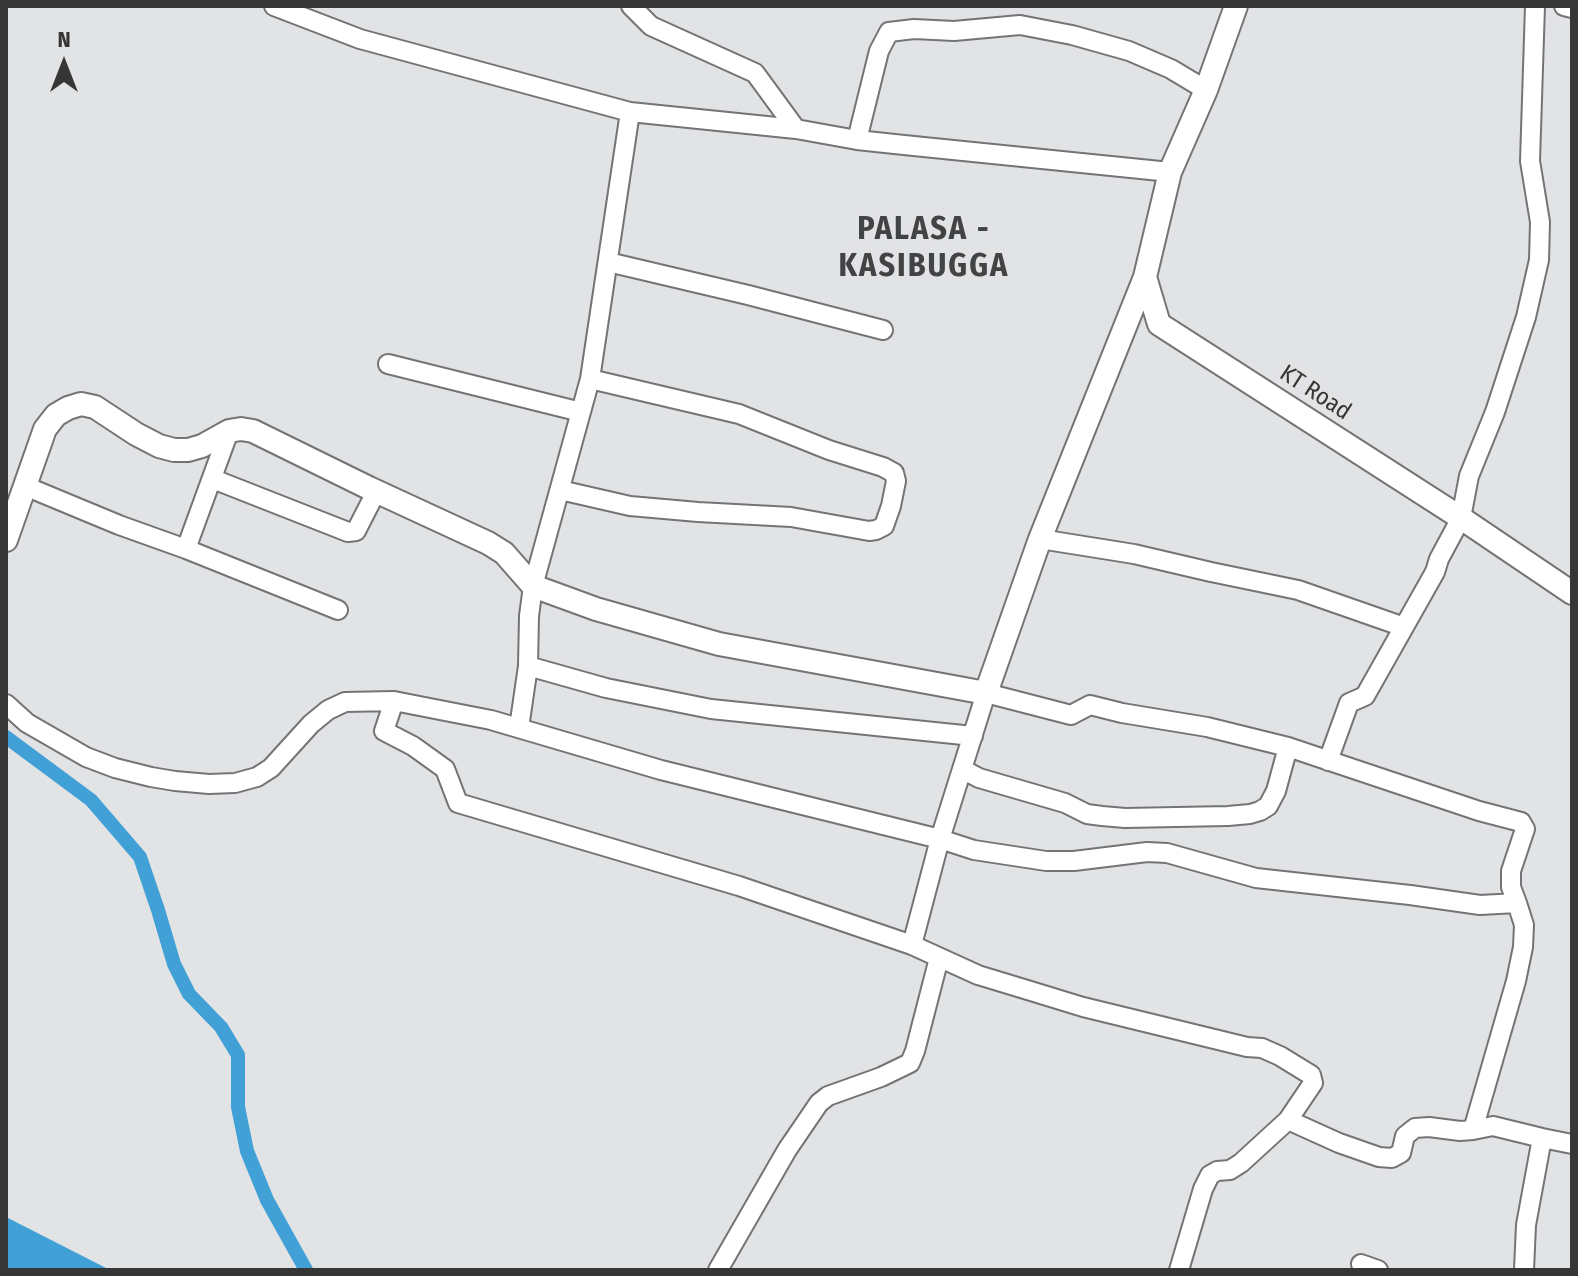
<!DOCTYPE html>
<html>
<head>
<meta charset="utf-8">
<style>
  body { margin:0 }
  #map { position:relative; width:1578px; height:1276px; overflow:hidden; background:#e2e3e5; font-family:"Fira Sans Condensed",sans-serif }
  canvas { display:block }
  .frame { position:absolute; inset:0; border:8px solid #363637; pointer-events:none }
  .north { position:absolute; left:24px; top:24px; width:80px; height:80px; -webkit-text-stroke:6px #e2e3e5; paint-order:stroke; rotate:0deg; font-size:22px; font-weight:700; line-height:32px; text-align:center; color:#363637 }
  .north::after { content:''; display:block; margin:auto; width:28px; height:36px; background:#363637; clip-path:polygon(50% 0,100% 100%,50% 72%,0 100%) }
</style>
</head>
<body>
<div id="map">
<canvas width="1578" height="1276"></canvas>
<div class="frame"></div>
<div class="north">N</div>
</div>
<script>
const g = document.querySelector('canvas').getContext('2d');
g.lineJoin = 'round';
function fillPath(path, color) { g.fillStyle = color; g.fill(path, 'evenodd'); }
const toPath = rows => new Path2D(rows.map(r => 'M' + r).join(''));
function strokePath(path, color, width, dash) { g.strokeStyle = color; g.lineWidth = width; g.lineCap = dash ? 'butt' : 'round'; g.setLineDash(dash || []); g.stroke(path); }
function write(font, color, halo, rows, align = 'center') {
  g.font = font + ' "Fira Sans Condensed",sans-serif'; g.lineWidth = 7; g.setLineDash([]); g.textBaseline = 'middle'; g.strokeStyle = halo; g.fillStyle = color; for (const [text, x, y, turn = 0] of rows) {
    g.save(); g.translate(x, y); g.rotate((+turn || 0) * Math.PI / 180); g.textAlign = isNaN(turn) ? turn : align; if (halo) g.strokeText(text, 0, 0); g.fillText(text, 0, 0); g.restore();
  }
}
const water = toPath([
  [6,1217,110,1270,6,1270]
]);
const canal = toPath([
  [6,737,91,800,140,857,158,910,174,964,189,994,221,1027,238,1055,238,1107,247,1151,267,1200,306,1270]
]);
const minor = toPath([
  [274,6,360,39,630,112,796,129,857,140,904,145,1170,172],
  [631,6,651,26,755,73,796,129],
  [1564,6,1572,8],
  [857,140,879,51,889,32,914,29,954,31,1020,25,1072,35,1129,51,1171,69,1206,90],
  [608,262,748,295,883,330],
  [388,364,581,412],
  [213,479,348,532,356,531,376,492],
  [25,486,119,525,186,549,338,610],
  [560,490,630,506,698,512,791,517,869,531,876,530,884,526,891,506,896,481,894,473,883,467,829,450,739,414,590,379],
  [1040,539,1134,554,1211,572,1298,590,1404,627],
  [186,549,229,431],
  [528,666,606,688,711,709,973,736],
  [394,701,384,731,413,746,445,769,458,803,739,886,912,945,978,975,1034,992,1083,1007,1247,1047,1262,1048,1280,1056,1311,1075,1313,1083,1288,1120,1241,1163,1230,1170,1217,1171,1210,1175,1203,1189,1179,1270],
  [6,704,27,723,86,757,115,768,151,777,175,781,209,784,235,783,257,777,271,768,311,724,328,710,345,702,394,701,491,720,661,770,940,839,974,850,1046,861,1074,861,1147,852,1167,853,1256,878,1410,895,1480,905,1517,903,1511,887,1511,871,1525,829,1521,822,1479,811,1288,747,1207,727,1122,713,1090,705,1071,715,986,693,940,839,912,945],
  [519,728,528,666,529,616,533,586,590,379,630,112],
  [1328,761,1349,703,1365,696,1435,572,1439,559,1461,518,1469,476,1495,412,1526,317,1539,260,1540,222,1530,161,1535,6],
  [962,769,979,778,1065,803,1087,814,1102,816,1125,818,1228,816,1250,814,1260,811,1268,806,1276,791,1288,747],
  [1288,1120,1339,1143,1379,1157,1392,1158,1401,1153,1405,1136,1415,1128,1429,1127,1460,1131,1473,1130,1493,1126,1542,1138,1526,1225,1524,1270],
  [1473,1130,1516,981,1523,947,1524,925,1517,903],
  [1542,1138,1572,1144],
  [1361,1264,1378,1270],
  [718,1270,787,1150,819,1103,828,1096,881,1077,910,1063,915,1051,939,958]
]);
const major = toPath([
  [1236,6,1206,90,1170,172,1145,277,1159,324,1461,518,1572,593],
  [6,540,45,429,56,415,68,408,81,404,95,407,136,434,159,446,174,450,188,450,202,446,229,431,241,429,253,431,369,488,488,543,504,553,533,586,596,609,719,644,986,693,1040,539,1145,277]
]);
const streetNames = [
  ["KT Road",1315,393,33]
];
const districtNames = [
  ["PALASA -",924,230],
  ["KASIBUGGA",924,267]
];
fillPath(water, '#41a1d7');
strokePath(canal, '#41a1d7', 14);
strokePath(minor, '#737476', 22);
strokePath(major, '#737476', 26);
strokePath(minor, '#fff', 18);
strokePath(major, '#fff', 22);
write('24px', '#363637', '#e2e3e5', streetNames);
g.letterSpacing = '2px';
write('bold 32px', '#424344', '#e2e3e5', districtNames);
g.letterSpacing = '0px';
</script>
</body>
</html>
